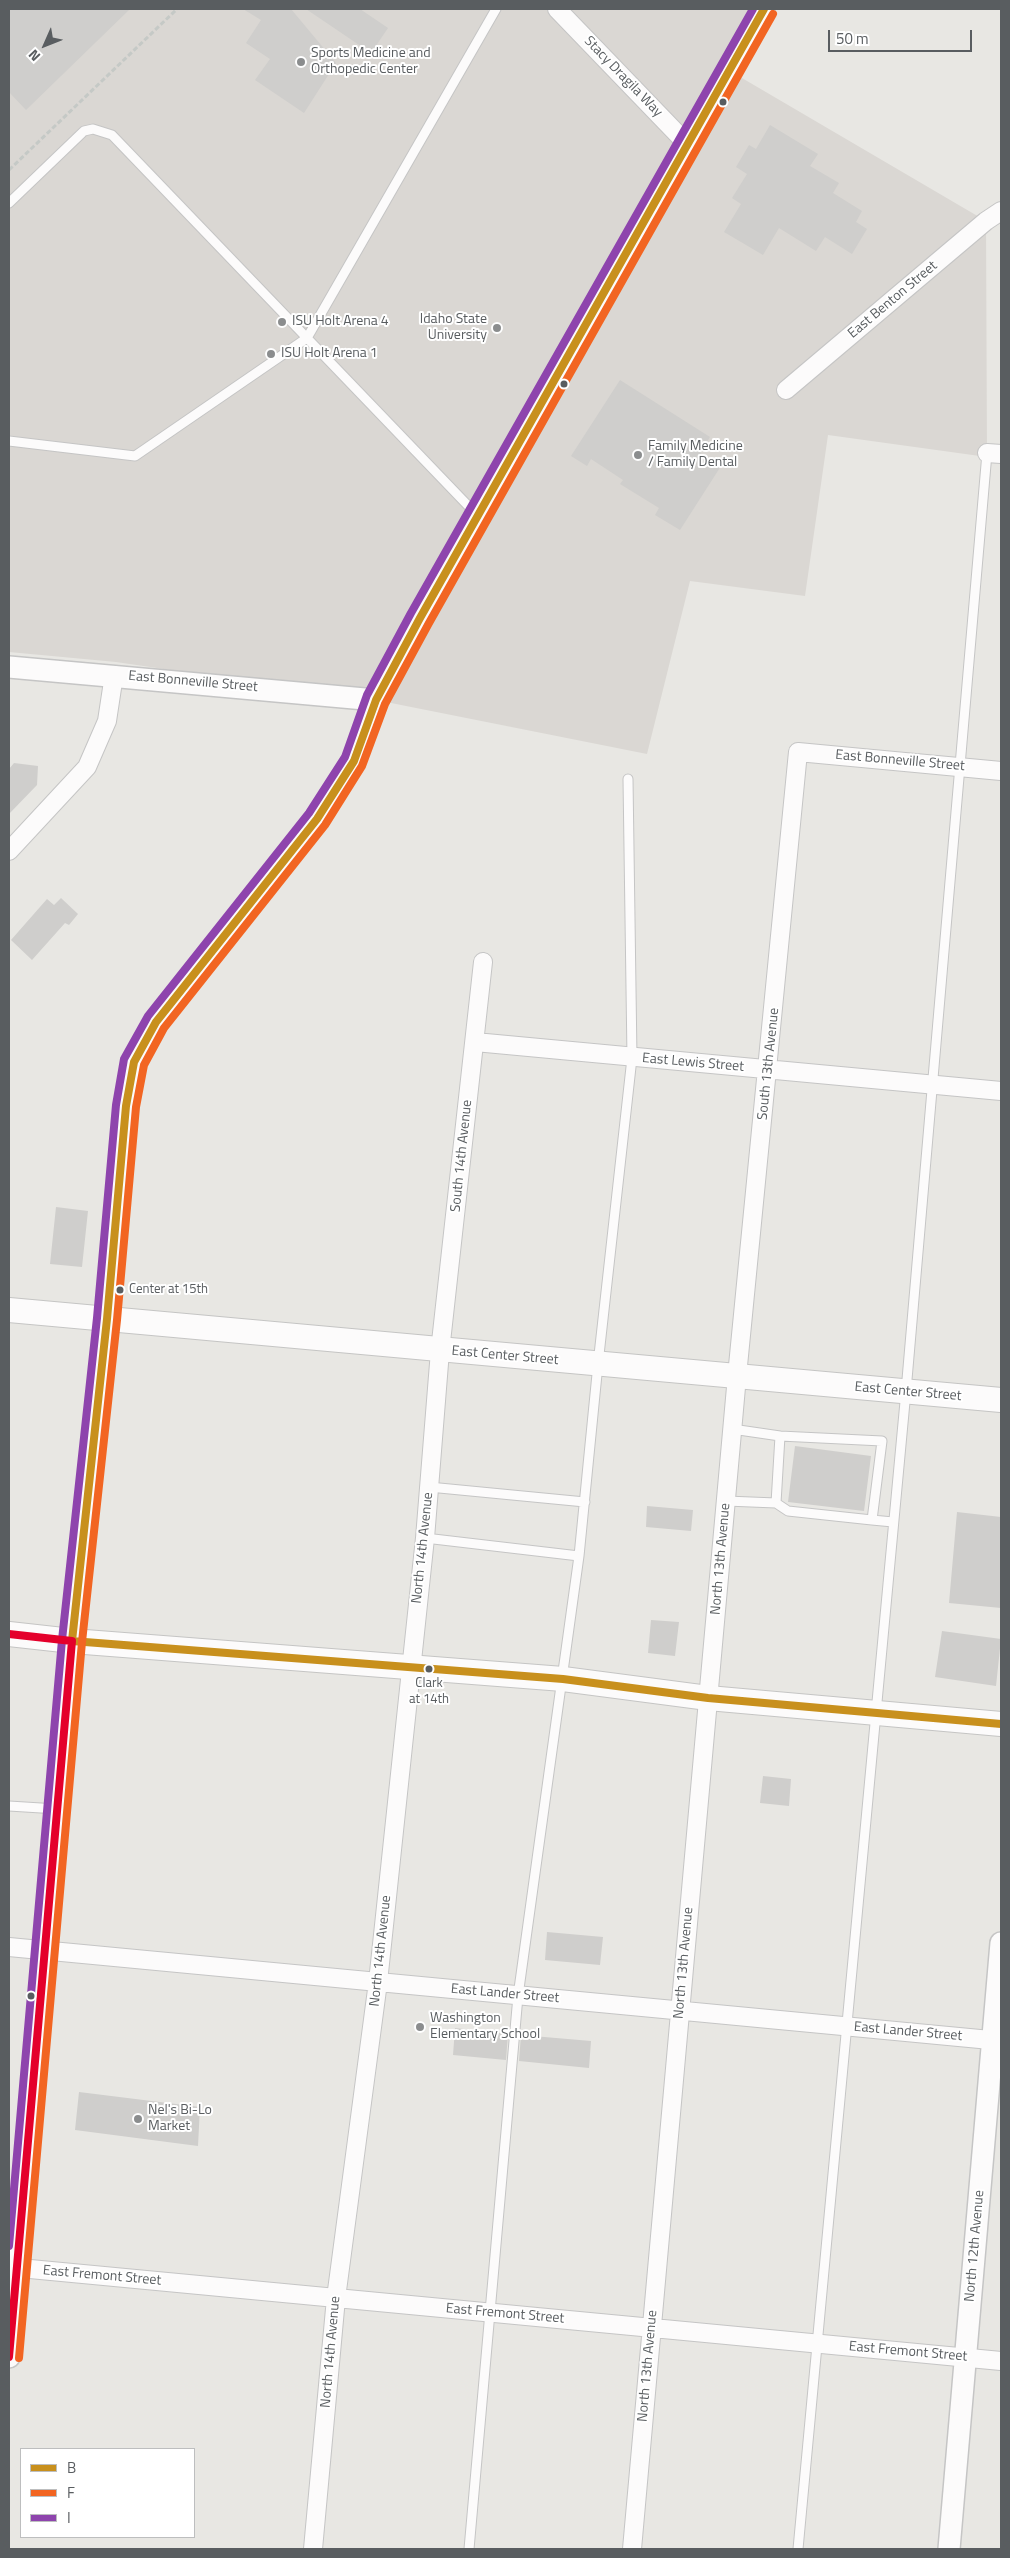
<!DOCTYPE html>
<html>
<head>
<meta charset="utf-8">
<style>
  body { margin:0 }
  #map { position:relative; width:1010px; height:2558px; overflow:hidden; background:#e8e7e3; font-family:"Titillium Web",sans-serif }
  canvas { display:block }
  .frame { position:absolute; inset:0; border:10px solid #595d60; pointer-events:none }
  .legend { position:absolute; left:20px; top:2448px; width:175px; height:90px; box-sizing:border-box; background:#fff; border:1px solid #bdbebf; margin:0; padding:6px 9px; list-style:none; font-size:15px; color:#595d60 }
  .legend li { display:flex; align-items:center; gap:10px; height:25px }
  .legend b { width:25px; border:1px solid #bdbebf }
  .north { position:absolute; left:20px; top:20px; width:50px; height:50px; -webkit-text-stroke:4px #fff; paint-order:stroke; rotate:226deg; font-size:14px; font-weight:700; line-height:20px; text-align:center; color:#595d60 }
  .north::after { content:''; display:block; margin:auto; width:18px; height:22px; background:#595d60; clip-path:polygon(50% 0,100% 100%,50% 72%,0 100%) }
  .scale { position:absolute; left:828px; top:30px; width:144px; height:22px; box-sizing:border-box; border:2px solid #595d60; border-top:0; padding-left:6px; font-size:15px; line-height:18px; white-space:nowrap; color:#595d60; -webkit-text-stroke:4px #fff; paint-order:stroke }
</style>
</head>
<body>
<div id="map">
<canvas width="1010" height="2558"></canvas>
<div class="frame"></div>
<ul class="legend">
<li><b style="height:6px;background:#c8901d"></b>B</li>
<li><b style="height:6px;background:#f26522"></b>F</li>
<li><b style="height:6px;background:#8e44ad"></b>I</li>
</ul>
<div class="north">N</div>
<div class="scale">50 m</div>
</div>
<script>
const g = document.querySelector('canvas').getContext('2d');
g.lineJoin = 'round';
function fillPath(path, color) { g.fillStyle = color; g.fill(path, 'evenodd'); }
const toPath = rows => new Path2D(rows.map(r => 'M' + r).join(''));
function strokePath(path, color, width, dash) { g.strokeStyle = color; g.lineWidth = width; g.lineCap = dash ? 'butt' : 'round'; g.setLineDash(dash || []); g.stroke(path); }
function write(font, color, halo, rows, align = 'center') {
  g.font = font + ' "Titillium Web",sans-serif'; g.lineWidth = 4; g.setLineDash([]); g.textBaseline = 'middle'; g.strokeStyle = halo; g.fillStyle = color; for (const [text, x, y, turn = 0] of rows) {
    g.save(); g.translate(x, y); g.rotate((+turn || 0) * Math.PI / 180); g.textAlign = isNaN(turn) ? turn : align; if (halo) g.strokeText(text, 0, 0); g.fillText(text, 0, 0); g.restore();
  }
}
const education = toPath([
  [9,9,764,9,730,71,986,221,987,457,828,435,805,596,690,581,647,754,376,700,116,662,9,652]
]);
const building = toPath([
  [9,9,130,9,26,110,9,92],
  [243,9,291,9,336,63,304,113,255,80,270,59,246,43,261,20],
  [306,9,360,9,388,28,371,53],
  [770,125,818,154,810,166,839,183,833,193,862,211,856,222,867,229,852,254,825,237,816,251,779,228,763,255,724,232,741,204,732,198,747,174,736,167,749,145,756,149],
  [620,380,710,437,700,453,721,466,680,530,655,515,659,508,620,484,623,480,591,459,587,466,571,456],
  [14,763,38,766,37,785,9,814,9,769],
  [61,898,78,914,69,925,65,923,32,960,11,940,47,899,54,905],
  [56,1207,88,1211,82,1267,50,1264],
  [795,1446,871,1456,864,1511,788,1502],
  [647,1506,693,1510,691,1531,646,1527],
  [957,1512,1001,1517,1001,1608,949,1603],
  [651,1620,679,1622,675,1656,648,1653],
  [942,1631,1001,1639,996,1686,935,1677],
  [763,1776,791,1779,789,1806,760,1803],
  [547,1932,603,1937,600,1965,545,1960],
  [455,2028,508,2034,506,2060,453,2055],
  [521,2035,591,2041,589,2068,519,2061],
  [79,2092,200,2107,198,2146,75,2130]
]);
const path = toPath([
  [9,170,177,9]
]);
const service = toPath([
  [9,203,84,131,93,129,112,135,477,515],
  [9,441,135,456,307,338,496,9],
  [732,1429,780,1436],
  [429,1487,585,1502],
  [726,1501,776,1503,780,1436,882,1441,872,1520,893,1522],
  [776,1503,788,1511,872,1520],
  [425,1538,579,1556],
  [9,1806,57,1809],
  [469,2549,518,1996,579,1556,598,1364,632,1058,628,779],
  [798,2549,906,1391,987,453]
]);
const minor = toPath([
  [557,9,689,146],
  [786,390,986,221,1001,211],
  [987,453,1001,454],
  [9,851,87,767,107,721,114,675],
  [475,1042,1001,1091],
  [9,1947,1001,2041],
  [9,2267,1001,2361],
  [313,2549,336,2298,378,1982,425,1538,440,1351,483,962],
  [632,2549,737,1376,798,752,1001,771]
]);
const tertiary = toPath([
  [9,667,376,700],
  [9,2357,72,1641,107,1319,126,1106,134,1062,156,1022,317,819,354,761,376,700,420,618,764,9],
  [949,2549,1001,1943]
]);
const secondary = toPath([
  [9,1310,1001,1400],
  [9,1634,72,1641,563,1679,708,1698,1001,1724]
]);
const bus1 = toPath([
  [764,9,420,618,376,700,354,761,317,819,156,1022,134,1062,126,1106,107,1319,72,1641,563,1679,708,1698,1001,1724]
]);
const bus2 = toPath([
  [19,2358,82,1642,117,1320,136,1107,144,1065,164,1028,325,825,362,766,385,704,429,623,773,14]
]);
const bus3 = toPath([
  [9,2246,62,1640,97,1318,116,1105,124,1059,148,1016,309,813,345,757,367,695,411,613,753,9]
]);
const bus4 = toPath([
  [9,1634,72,1641,9,2357]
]);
const markers = [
  [301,62,5,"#8b8d8e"],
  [723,102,4.5,"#595d60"],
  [282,322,5,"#8b8d8e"],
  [497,328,5,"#8b8d8e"],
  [271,354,5,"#8b8d8e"],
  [564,384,4.5,"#595d60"],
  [638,455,5,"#8b8d8e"],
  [120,1290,4.5,"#595d60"],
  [429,1669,4.5,"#595d60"],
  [31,1996,4.5,"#595d60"],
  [420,2027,5,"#8b8d8e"],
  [138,2119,5,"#8b8d8e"]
];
const busNames = [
  ["Center at 15th",129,1290],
  ["Clark",429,1684,"center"],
  ["at 14th",429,1700,"center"]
];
const poiNames = [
  ["Sports Medicine and",311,54],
  ["Orthopedic Center",311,70],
  ["Idaho State",487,320,"right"],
  ["University",487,336,"right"],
  ["ISU Holt Arena 4",292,322],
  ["ISU Holt Arena 1",281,354],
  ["Family Medicine",648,447],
  ["/ Family Dental",648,463],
  ["Washington",430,2019],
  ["Elementary School",430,2035],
  ["Nel's Bi-Lo",148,2111],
  ["Market",148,2127]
];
const streetNames = [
  ["Stacy Dragila Way",623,77,46],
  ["East Benton Street",893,300,-40],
  ["East Bonneville Street",193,682,5],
  ["East Bonneville Street",900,761,5],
  ["East Lewis Street",693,1063,5],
  ["South 13th Avenue",769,1064,-84],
  ["South 14th Avenue",462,1156,-84],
  ["East Center Street",505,1356,5],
  ["East Center Street",908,1392,5],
  ["North 14th Avenue",423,1548,-84],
  ["North 13th Avenue",721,1559,-85],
  ["North 14th Avenue",381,1951,-84],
  ["North 13th Avenue",684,1963,-85],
  ["East Lander Street",505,1994,5],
  ["East Lander Street",908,2032,5],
  ["North 12th Avenue",975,2246,-85],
  ["East Fremont Street",102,2276,5],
  ["East Fremont Street",505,2314,5],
  ["North 14th Avenue",331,2352,-85],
  ["East Fremont Street",908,2352,5],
  ["North 13th Avenue",648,2366,-85]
];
fillPath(education, '#dad7d3');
fillPath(building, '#cfcecc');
strokePath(service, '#c5c5c5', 11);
strokePath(minor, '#c5c5c5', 20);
strokePath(tertiary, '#c5c5c5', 24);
strokePath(secondary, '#c5c5c4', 26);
strokePath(path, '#c5c9c6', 3, [5, 2.5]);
strokePath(service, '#fcfbfb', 9);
strokePath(minor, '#fcfbfb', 18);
strokePath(tertiary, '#fcfbfb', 21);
strokePath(secondary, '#fcfbfb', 24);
strokePath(bus1, '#c8901d', 8);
strokePath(bus2, '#f26522', 8);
strokePath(bus3, '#8e44ad', 8);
strokePath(bus4, '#e4002b', 8);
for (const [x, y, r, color] of markers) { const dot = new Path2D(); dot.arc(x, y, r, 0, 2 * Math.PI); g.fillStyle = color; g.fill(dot); strokePath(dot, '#fff', 2); }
write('13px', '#595d60', '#fff', busNames, 'left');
write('14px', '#595d60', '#fff', poiNames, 'left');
write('14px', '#595d60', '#fff', streetNames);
</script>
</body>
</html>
